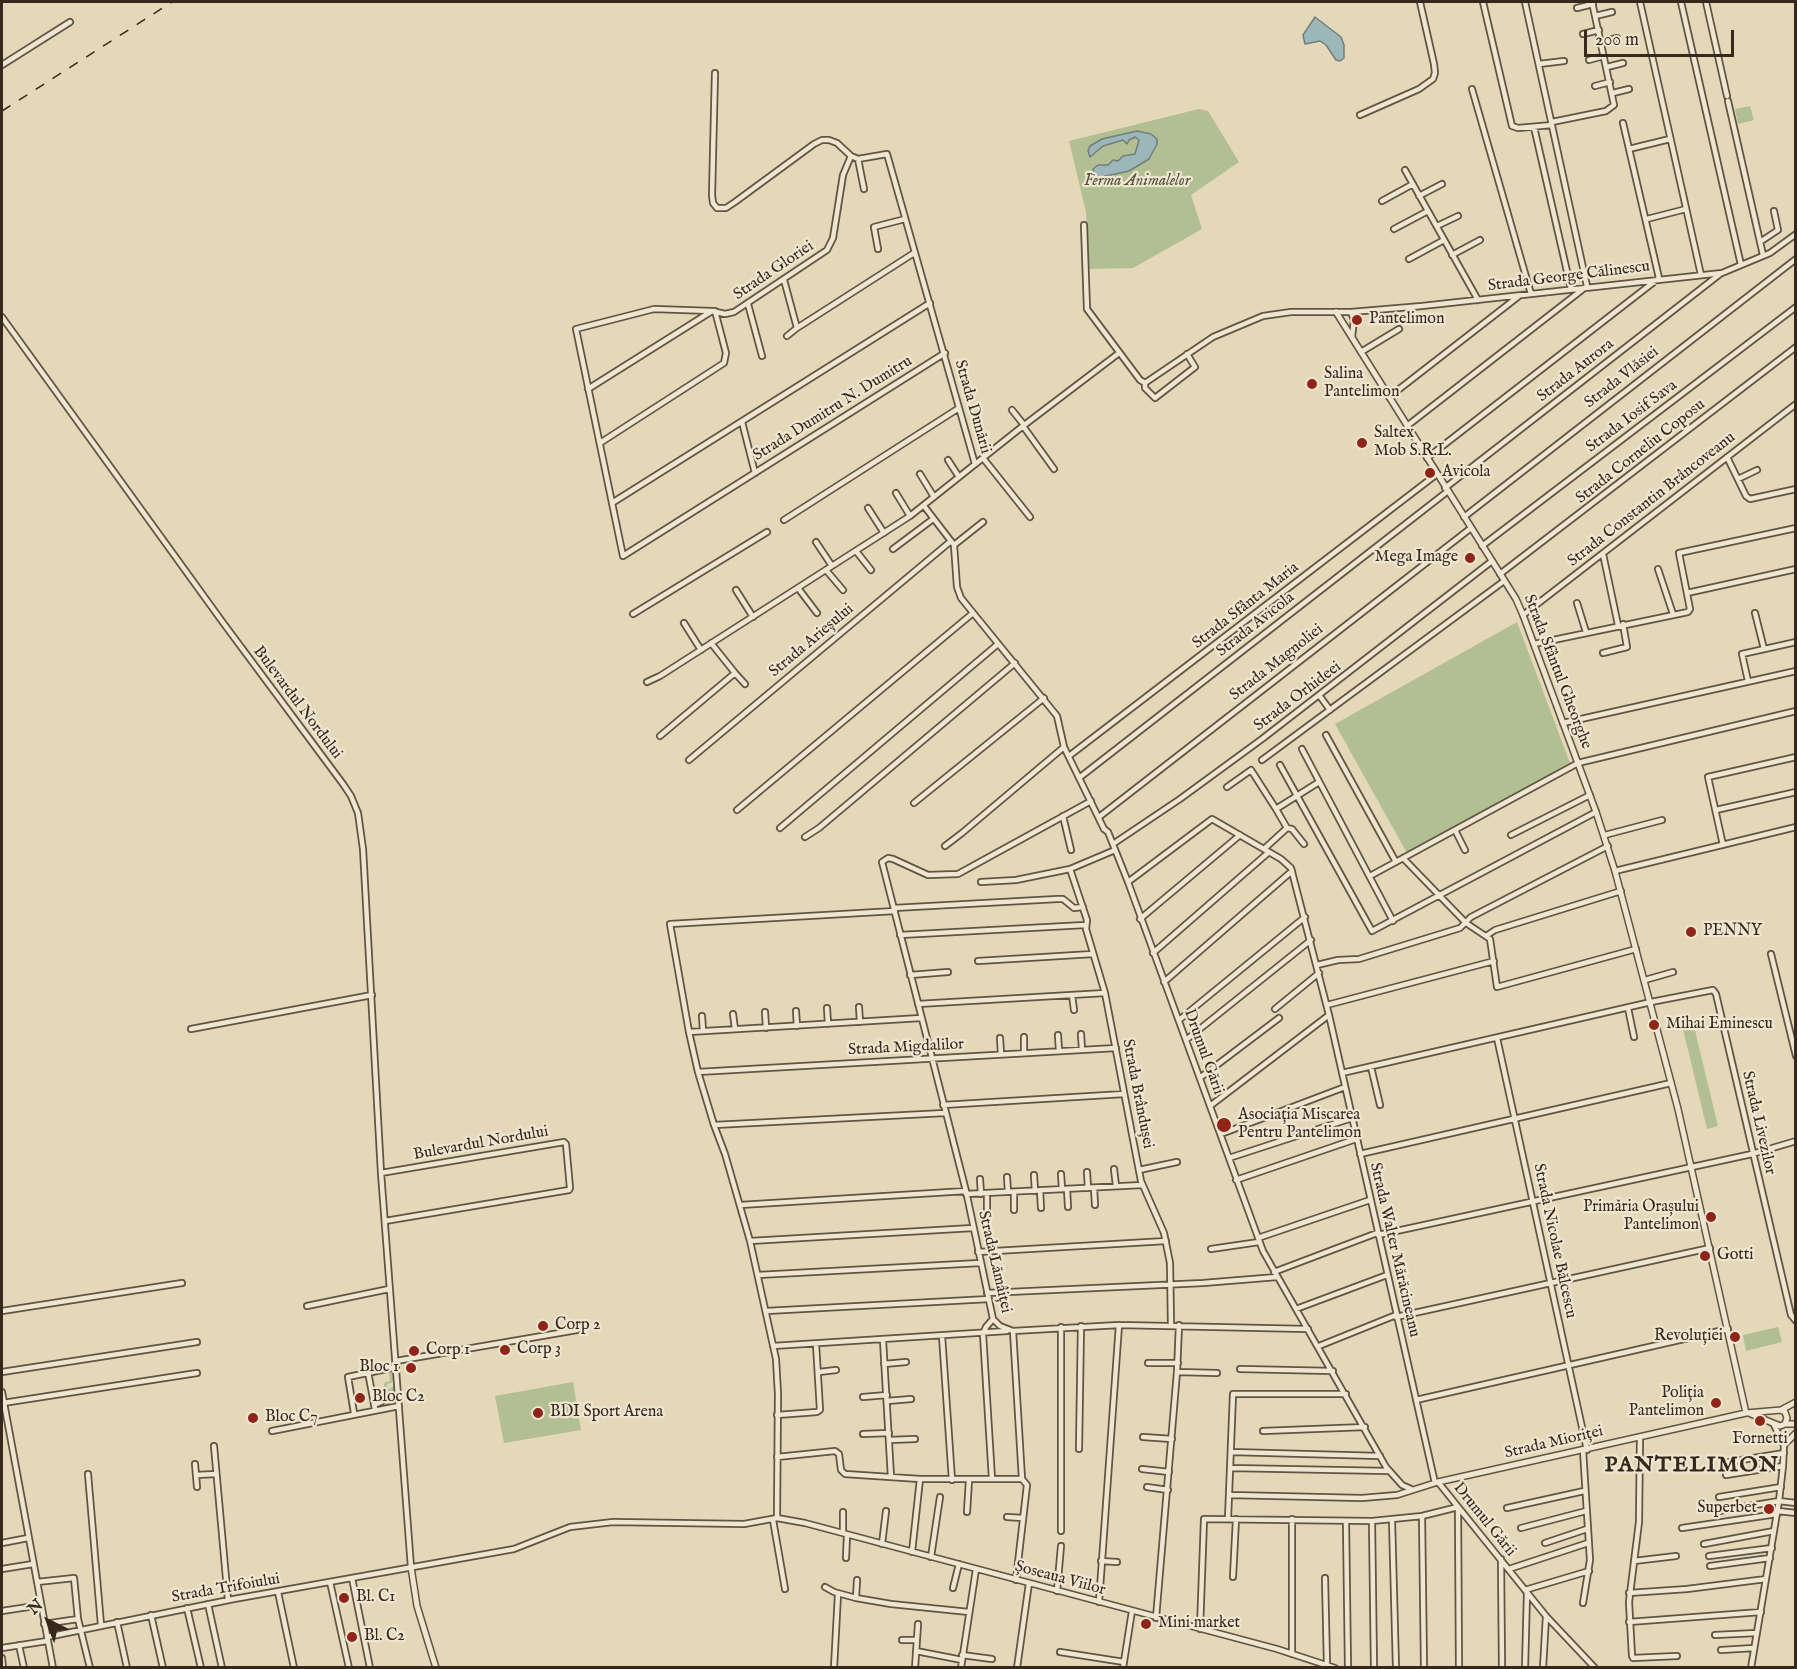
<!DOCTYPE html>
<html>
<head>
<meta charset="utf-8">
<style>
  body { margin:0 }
  #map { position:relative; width:1797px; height:1669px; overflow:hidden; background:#e5d8b8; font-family:"IM FELL English",serif }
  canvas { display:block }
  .frame { position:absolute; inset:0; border:3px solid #37281c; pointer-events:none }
  .north { position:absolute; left:18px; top:1591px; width:60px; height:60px; -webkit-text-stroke:4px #eee6d1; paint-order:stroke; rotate:318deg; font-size:16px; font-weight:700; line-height:24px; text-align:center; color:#37281c }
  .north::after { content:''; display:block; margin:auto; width:21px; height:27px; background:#37281c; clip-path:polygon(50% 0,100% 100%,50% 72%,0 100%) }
  .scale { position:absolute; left:1584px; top:30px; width:150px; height:27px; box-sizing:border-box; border:3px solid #37281c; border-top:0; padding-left:8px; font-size:18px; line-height:21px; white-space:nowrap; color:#37281c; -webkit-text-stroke:4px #eee6d1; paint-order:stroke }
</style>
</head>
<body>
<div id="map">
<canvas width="1797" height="1669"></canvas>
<div class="frame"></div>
<div class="north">N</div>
<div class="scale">200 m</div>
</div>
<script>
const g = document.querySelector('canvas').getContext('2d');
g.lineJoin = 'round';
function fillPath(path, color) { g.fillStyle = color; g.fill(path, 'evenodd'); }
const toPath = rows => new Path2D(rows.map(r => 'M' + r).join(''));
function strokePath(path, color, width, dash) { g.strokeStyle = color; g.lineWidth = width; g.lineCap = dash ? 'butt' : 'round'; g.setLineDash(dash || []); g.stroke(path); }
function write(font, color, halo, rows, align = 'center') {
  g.font = font + ' "IM FELL English",serif'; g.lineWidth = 4.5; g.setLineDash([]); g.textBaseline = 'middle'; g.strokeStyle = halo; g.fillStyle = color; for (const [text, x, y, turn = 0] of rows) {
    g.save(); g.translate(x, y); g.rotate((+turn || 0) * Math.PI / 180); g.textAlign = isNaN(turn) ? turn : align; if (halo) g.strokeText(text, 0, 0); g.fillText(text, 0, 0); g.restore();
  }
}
const green = toPath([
  [1750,106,1754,120,1738,124,1735,109],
  [1199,109,1208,111,1239,162,1191,195,1202,229,1133,268,1088,269,1086,212,1069,141],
  [1517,622,1570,763,1407,853,1335,724],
  [1693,1022,1718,1126,1707,1129,1682,1025],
  [1778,1327,1782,1342,1746,1351,1743,1335],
  [389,1371,392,1372,393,1380,391,1383,387,1384,387,1388,391,1389,391,1387,395,1387,396,1406,390,1405,378,1409,378,1406,385,1400,384,1383,390,1381],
  [573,1382,581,1430,504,1443,495,1396]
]);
const water = toPath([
  [1315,17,1341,37,1344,45,1344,58,1340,61,1336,60,1326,45,1320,41,1305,44,1303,35,1315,17],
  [1137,131,1151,134,1157,139,1157,144,1149,159,1129,171,1097,178,1094,177,1093,169,1098,165,1108,165,1113,160,1118,161,1123,156,1135,154,1139,140,1135,137,1129,140,1127,144,1123,140,1103,146,1090,157,1088,151,1090,146,1102,139,1137,131]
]);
const minor = toPath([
  [1483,2,1512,126,1518,128,1552,125],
  [1640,2,1701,275],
  [1681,2,1741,265],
  [1706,2,1727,96],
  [1577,8,1593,4],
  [1595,16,1612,12],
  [1583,34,1599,30],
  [1601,42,1617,38],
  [1589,60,1604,56],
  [1539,64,1564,61],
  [2,65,70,22],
  [1607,67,1623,63],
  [715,73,712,195,713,203,717,208,726,208,735,202,814,144,822,140,829,140,837,143,851,156,858,159,887,154,975,464],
  [1595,86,1610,82],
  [1472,89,1531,294],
  [1613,93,1629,89],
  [1728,101,1763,255],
  [1360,115,1419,89,1433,79,1435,73,1434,64,1420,2],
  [1552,122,1606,111,1614,105,1592,2],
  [1534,127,1571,289],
  [1629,149,1670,139],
  [858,159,864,189],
  [1405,170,1478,300],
  [1419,196,1442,184],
  [1382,201,1413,184],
  [1647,219,1686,209],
  [1084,225,1087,309,1140,380,1145,383,1213,337,1263,316,1291,312,1351,312,1422,306,1722,273,1770,253,1796,234],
  [1437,226,1458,216],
  [1394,229,1428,211],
  [1760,242,1778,230,1774,211],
  [878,249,874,227,905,219],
  [1452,255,1480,240],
  [1409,259,1444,240],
  [784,280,797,328,914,253],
  [748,304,762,356],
  [712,311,654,309,576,329,623,556,945,353],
  [1351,312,1354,320,1352,337],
  [2,317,224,624,343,784,351,796,358,813,363,849,381,1173,411,1567],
  [787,336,797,328],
  [1361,352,1399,329],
  [1145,383,1145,388,1155,398,1195,367,1187,354],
  [588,389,712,311,725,314,734,312,827,250,833,238,843,175,851,156],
  [1389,397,1519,296],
  [1012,410,1024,425],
  [742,422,755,473],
  [1023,426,1054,469],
  [1407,426,1587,286,1525,2],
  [600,443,724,363,726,353,715,311],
  [1727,457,1746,496,1750,499,1796,489],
  [983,458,1030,517],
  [1427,458,1659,278,1623,123],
  [948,460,959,477],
  [920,474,934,497],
  [1738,479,1757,470],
  [1445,488,1720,274],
  [896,493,910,516],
  [612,503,930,303],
  [924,506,954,545,957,587,961,598,1057,716,1064,747,1104,829,1108,832,1128,882,1263,1251,1386,1467,1402,1485,1411,1489],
  [868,508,884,533],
  [1464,517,1796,259],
  [784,520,959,408],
  [816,542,832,566],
  [954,545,983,522],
  [1482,546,1796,307],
  [893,549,933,519],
  [856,551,871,570],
  [1603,554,1618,625],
  [1658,569,1673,614],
  [826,570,843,590],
  [1500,574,1796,347],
  [798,588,817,613],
  [736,590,753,617],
  [1687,593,1796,569],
  [1577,603,1586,632],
  [1755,613,1764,649],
  [633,614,767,532],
  [1523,615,1796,404],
  [684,623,701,650],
  [1534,644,1688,612,1690,609,1679,553,1796,528],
  [1603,653,1627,647,1623,624],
  [735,673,745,684],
  [1748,681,1742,654,1796,642],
  [647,682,660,676,910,516,1023,426,1119,353],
  [1319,695,1330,710],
  [1563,723,1796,671],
  [1326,735,1396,862],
  [660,736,735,673,711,643],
  [1302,749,1393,921],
  [1069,756,1437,474],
  [689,760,951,541],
  [1262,760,1504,581],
  [1280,765,1372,931,1596,812],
  [1079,778,1448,491],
  [1227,787,1251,770,1276,809,1287,828,1264,849],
  [1091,801,958,874,928,875,893,859,888,858,882,862,966,1191,993,1319,1000,1326,1013,1331,1119,1325,1308,1329],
  [914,803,1044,698],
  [1276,809,1319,782],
  [737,810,973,613],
  [1716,810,1796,792],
  [1063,816,1071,850],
  [1099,817,1471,528],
  [780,828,998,644],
  [1287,828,1292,829,1304,844],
  [1455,830,1465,850],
  [1511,835,1590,795],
  [1605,835,1662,820],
  [805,837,819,828,1015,663],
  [1113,844,1180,799,1262,739,1492,561],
  [1723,845,1708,777,1796,757],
  [945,846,962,833,1064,747],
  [1403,858,1466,923,1490,939,1497,987,1636,949],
  [1070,869,1087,920,1086,929,1105,993,1141,1181,1164,1233,1170,1263,1171,1325],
  [1615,871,1796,827],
  [1370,876,1578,763,1796,711],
  [981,882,1016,880,1070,869,1115,850],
  [1128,882,1212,819,1281,859,1291,868,1329,1015,1435,1483],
  [894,908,1057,899,1063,899,1074,908,1083,907],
  [1140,919,1240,835],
  [900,935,1085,925],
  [1486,936,1495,930,1621,891],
  [1153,953,1269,852],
  [1771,954,1796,1056],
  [978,961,1093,954],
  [1317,965,1338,960,1359,959,1460,928,1471,917,1608,846],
  [910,975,948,972],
  [1645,980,1673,972],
  [1164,982,1292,871],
  [1072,995,1074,1010],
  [918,1004,1105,993],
  [1327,1005,1494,961],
  [859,1007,860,1022],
  [827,1008,828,1024],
  [1628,1008,1634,1037],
  [1275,1009,1319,973],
  [796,1011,797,1026],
  [765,1012,766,1028],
  [733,1014,735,1029],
  [702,1016,703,1031],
  [1179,1020,1305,917],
  [191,1029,372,995],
  [689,1032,921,1018],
  [1081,1034,1082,1050],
  [1058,1035,1059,1051],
  [1024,1037,1024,1053],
  [1000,1038,1001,1054],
  [1497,1038,1587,1450],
  [1186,1040,1311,940],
  [1371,1067,1380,1105],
  [698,1072,1116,1048],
  [1342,1073,1651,1002,1713,990,1716,994,1791,1315,1796,1321],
  [1201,1077,1279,1018],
  [943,1105,1124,1094],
  [1210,1106,1329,1015],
  [714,1125,945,1113],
  [1221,1134,1345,1087],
  [1360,1154,1671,1083],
  [1229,1158,1352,1118],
  [1114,1169,1116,1186],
  [1139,1170,1177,1162],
  [1087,1172,1088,1188],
  [381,1173,564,1142,566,1144,570,1188,569,1190,385,1221],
  [1061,1174,1062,1189],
  [1034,1175,1035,1191],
  [1007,1177,1008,1192],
  [980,1179,981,1194],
  [1236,1180,1356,1139],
  [1094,1188,1095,1205],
  [1067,1189,1068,1207],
  [1040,1190,1041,1208],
  [1014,1192,1014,1210],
  [987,1193,987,1209],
  [966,1194,1142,1185],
  [740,1205,966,1191],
  [1378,1235,1752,1154,1796,1141],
  [1258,1238,1370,1200],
  [750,1241,973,1228],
  [1211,1249,1259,1242],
  [978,1252,1166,1241],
  [1274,1272,1377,1233],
  [758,1275,980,1263],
  [987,1293,1203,1283,1277,1277],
  [307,1306,389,1289],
  [1296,1309,1387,1275],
  [2,1311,182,1283],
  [766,1311,989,1299],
  [1396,1317,1710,1248],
  [1013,1331,1022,1479,1027,1485,1016,1580],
  [942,1336,952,1480],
  [883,1340,891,1477],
  [773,1346,1007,1331],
  [1319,1346,1396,1315],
  [396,1361,577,1330],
  [1148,1363,1178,1363],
  [884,1364,906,1362],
  [1240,1369,1333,1371],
  [2,1372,197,1342],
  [368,1372,375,1409],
  [819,1372,836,1370],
  [1177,1372,1217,1373],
  [2,1392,53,1668],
  [863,1397,887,1395],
  [1416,1400,1728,1329],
  [887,1401,911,1399],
  [3,1403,197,1373],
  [374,1405,381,1402,383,1399],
  [354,1413,348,1377,396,1367],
  [777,1415,817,1412,820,1410,816,1344],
  [272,1431,399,1406],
  [1263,1431,1365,1427],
  [863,1434,889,1433],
  [1143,1437,1172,1439],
  [1640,1437,1639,1522,1629,1602,1632,1656,1633,1658,1677,1656],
  [889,1440,915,1439],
  [214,1446,228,1600],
  [1079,1449,1081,1326],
  [1583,1450,1590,1560,1583,1603],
  [1231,1452,1380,1456],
  [777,1457,835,1451,839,1454,841,1470,845,1474,920,1479,1022,1479],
  [1723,1463,1784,1453],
  [195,1464,197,1487],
  [1230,1468,1389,1471],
  [1142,1469,1169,1472],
  [88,1474,101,1625],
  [196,1475,216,1474],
  [1726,1475,1783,1466],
  [992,1479,983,1334,986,1327,993,1319],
  [1147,1487,1168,1490],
  [1229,1495,1362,1498,1397,1495,1438,1482,1546,1616,1595,1668],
  [1719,1497,1781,1487],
  [1507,1508,1584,1491],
  [1719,1511,1779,1501,1796,1503],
  [1778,1511,1796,1513],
  [967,1512,969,1480],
  [1422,1516,1424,1668],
  [1007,1517,1023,1518],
  [777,1518,778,1394,776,1359,750,1241,725,1154,714,1125,698,1072,689,1032,670,924,895,911],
  [777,1518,805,1523,1277,1649,1335,1668],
  [1228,1519,1233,1394,1346,1394],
  [773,1520,785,1589],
  [1392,1520,1396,1668],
  [1372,1521,1374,1668],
  [1346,1522,1348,1668],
  [1521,1528,1586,1511],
  [1682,1528,1777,1514],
  [1061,1531,1061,1327],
  [843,1533,843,1512],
  [2,1543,28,1538],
  [1545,1543,1587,1529],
  [882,1544,886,1511],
  [1704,1544,1774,1531],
  [912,1552,920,1479],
  [1709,1556,1772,1548],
  [931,1557,940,1497],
  [846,1558,847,1535],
  [1501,1559,1502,1668],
  [1101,1561,1117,1562],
  [1634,1561,1676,1556],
  [1710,1566,1770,1558],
  [2,1569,33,1564],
  [1509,1569,1588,1543],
  [1233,1577,1236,1519],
  [352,1578,370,1668],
  [1325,1578,1327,1665],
  [37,1582,74,1578,78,1619,90,1668],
  [330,1582,349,1668],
  [825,1587,834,1592,856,1598,891,1604,969,1612],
  [953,1588,959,1564],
  [1525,1590,1589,1571],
  [1057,1591,1061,1546],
  [278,1592,294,1668],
  [1629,1593,1687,1589,1766,1579],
  [856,1598,857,1580],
  [1099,1602,1119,1325],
  [208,1604,222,1668],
  [187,1608,201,1668],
  [2,1611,41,1605],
  [151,1615,163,1668],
  [1156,1618,1177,1372,1179,1325],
  [117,1622,127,1668],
  [1629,1622,1761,1612],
  [44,1624,78,1619],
  [1200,1629,1204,1519,1372,1521,1422,1516,1458,1507,1459,1668],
  [1715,1635,1757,1633],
  [47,1637,234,1599,514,1549,570,1527,613,1522,744,1524,777,1518],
  [902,1640,917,1640],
  [19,1645,24,1668],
  [2,1648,47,1641],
  [1721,1650,1754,1648],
  [916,1651,962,1660],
  [1060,1652,1124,1662],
  [1292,1654,1292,1519],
  [962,1655,992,1659],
  [2,1658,3,1668],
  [834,1668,838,1594],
  [915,1668,918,1624],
  [961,1668,976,1569],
  [1017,1668,1029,1583],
  [1123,1668,1132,1611],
  [1525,1668,1527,1593],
  [1543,1668,1546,1616],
  [1751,1668,1779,1501,1783,1466,1784,1445,1774,1425]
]);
const tertiary = toPath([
  [1336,312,1516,599,1523,615,1596,812,1615,871,1678,1109,1746,1413],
  [1751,1414,1780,1426,1785,1424,1787,1418,1785,1412,1781,1410],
  [1785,1424,1796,1424],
  [1784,1445,1796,1433],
  [1438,1482,1746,1413,1781,1410,1796,1402],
  [411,1567,417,1606,436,1668]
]);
const rail = toPath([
  [2,111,172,2]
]);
const markers = [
  [1357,320,6,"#8f2418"],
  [1312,384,6,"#8f2418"],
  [1362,443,6,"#8f2418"],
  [1430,473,6,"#8f2418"],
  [1470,558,6,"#8f2418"],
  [1691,932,6,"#8f2418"],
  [1654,1025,6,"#8f2418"],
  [1224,1125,8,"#8f2418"],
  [1711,1217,6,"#8f2418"],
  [1705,1256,6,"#8f2418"],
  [543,1326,6,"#8f2418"],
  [1735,1337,6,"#8f2418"],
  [505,1350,6,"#8f2418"],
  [414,1351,6,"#8f2418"],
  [411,1368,6,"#8f2418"],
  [360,1398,6,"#8f2418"],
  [1716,1403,6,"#8f2418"],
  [538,1413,6,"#8f2418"],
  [253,1418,6,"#8f2418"],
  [1760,1421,6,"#8f2418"],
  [1769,1509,6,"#8f2418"],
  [344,1598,6,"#8f2418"],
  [1146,1624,6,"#8f2418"],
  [352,1637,6,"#8f2418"]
];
const parkNames = [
  ["Ferma Animalelor",1137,182]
];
const streetNames = [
  ["Strada Gloriei",774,271,-34],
  ["Strada George Călinescu",1569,277,-7],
  ["Strada Aurora",1576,371,-38],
  ["Strada Vlăsiei",1622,378,-38],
  ["Strada Dunării",972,407,74],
  ["Strada Dumitru N. Dumitru",833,409,-32],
  ["Strada Iosif Sava",1632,417,-37],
  ["Strada Corneliu Coposu",1641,452,-38],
  ["Strada Constantin Brâncoveanu",1652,500,-38],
  ["Strada Sfânta Maria",1246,606,-38],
  ["Strada Avicola",1256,625,-38],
  ["Strada Arieșului",812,641,-40],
  ["Strada Magnoliei",1277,663,-38],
  ["Strada Sfântul Gheorghe",1557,672,69],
  ["Strada Orhideei",1298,697,-37],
  ["Bulevardul Nordului",297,703,53],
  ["Strada Migdalilor",906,1048,-3],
  ["Drumul Gării",1203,1052,70],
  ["Strada Brândușei",1137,1094,79],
  ["Strada Livezilor",1758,1123,77],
  ["Bulevardul Nordului",481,1144,-10],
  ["Strada Nicolae Bălcescu",1554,1241,78],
  ["Strada Walter Mărăcineanu",1394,1250,77],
  ["Strada Lămâiței",994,1262,77],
  ["Strada Mioriței",1554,1443,-13],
  ["Drumul Gării",1484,1520,51],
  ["Șoseaua Viilor",1060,1579,15],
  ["Strada Trifoiului",226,1589,-10]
];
const poiNames = [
  ["Pantelimon",1369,320],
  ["Salina",1324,375],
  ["Pantelimon",1324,393],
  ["Saltex",1374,434],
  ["Mob S.R.L.",1374,452],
  ["Avicola",1442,473],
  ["Mega Image",1458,558,"right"],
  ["PENNY",1703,932],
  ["Mihai Eminescu",1666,1025],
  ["Asociația Miscarea",1238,1116],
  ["Pentru Pantelimon",1238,1134],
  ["Primăria Orașului",1699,1208,"right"],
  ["Pantelimon",1699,1226,"right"],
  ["Gotti",1717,1256],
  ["Corp 2",555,1326],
  ["Revoluției",1723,1337,"right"],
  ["Corp 3",517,1350],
  ["Corp 1",426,1351],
  ["Bloc 1",399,1368,"right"],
  ["Poliția",1704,1394,"right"],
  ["Pantelimon",1704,1412,"right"],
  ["Bloc C2",372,1398],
  ["BDI Sport Arena",550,1413],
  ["Bloc C7",265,1418],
  ["Fornetti",1760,1440,"center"],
  ["Superbet",1757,1509,"right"],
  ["Bl. C1",356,1598],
  ["Mini market",1158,1624],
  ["Bl. C2",364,1637]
];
const districtNames = [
  ["PANTELIMON",1692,1466]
];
fillPath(green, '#b1bf92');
fillPath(water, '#9bb7ba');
strokePath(water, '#737e7b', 1.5);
strokePath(minor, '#625443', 8);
strokePath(tertiary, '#625443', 8);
strokePath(minor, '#eee6d1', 4.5);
strokePath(tertiary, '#eee6d1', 5);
strokePath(rail, '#37281c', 1.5, [10, 10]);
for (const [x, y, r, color] of markers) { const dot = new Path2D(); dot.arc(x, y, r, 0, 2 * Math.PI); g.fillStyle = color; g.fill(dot); strokePath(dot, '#eee6d1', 2); }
write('italic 16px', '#564e3a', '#eee6d1', parkNames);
write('16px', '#37281c', '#eee6d1', streetNames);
write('16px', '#37281c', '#eee6d1', poiNames, 'left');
g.letterSpacing = '1.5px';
write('bold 22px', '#37281c', '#eee6d1', districtNames);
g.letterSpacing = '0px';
</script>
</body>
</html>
